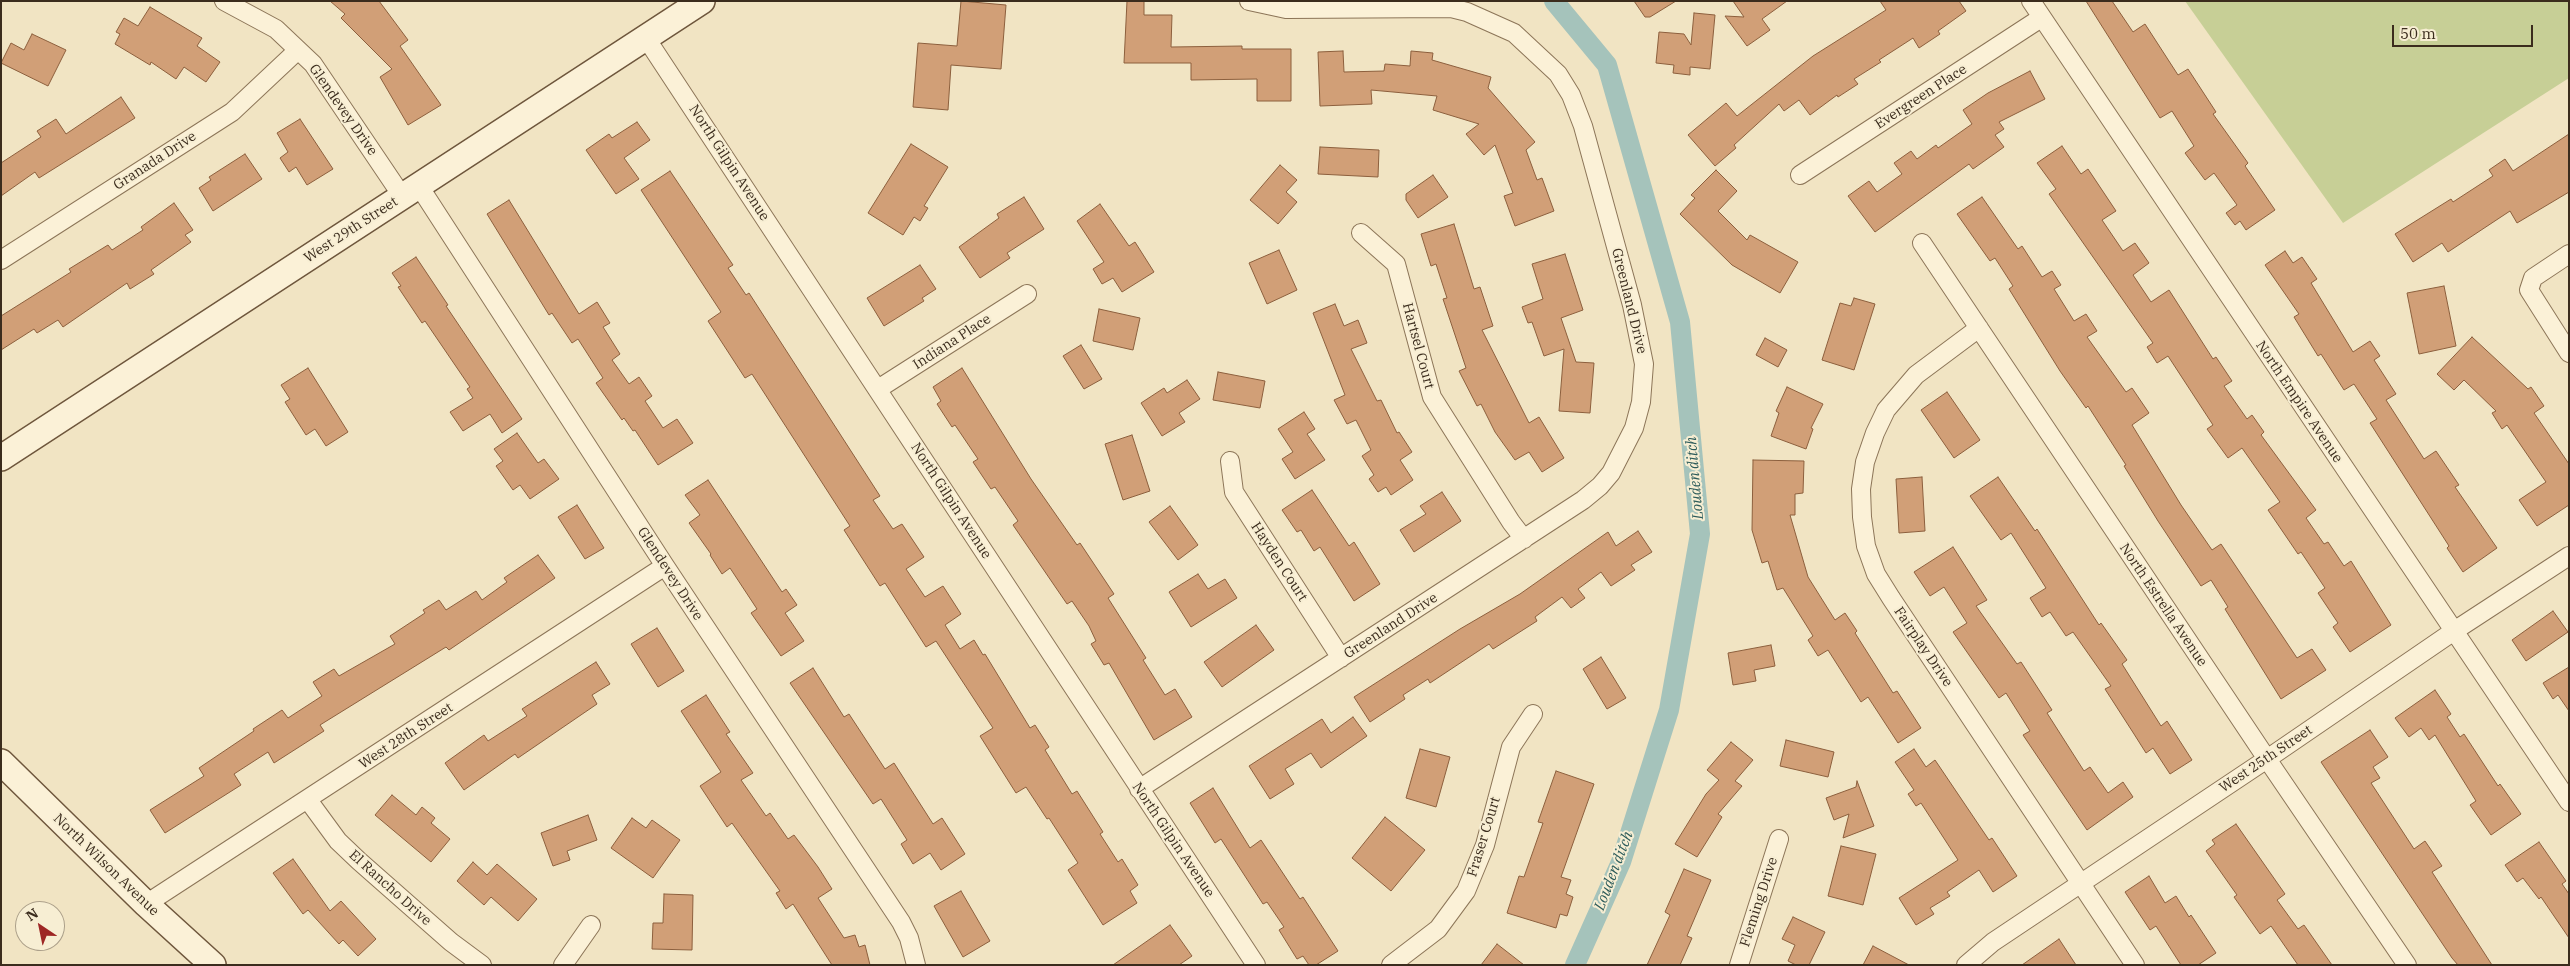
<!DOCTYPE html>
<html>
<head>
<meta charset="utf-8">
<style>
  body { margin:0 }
  #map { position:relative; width:2570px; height:966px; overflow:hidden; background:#f1e4c3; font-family:"IBM Plex Serif",serif }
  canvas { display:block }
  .frame { position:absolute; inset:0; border:2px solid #3b2c1d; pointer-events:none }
  .north { position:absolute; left:15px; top:901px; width:50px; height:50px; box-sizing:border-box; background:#f7eed3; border:1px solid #aca08a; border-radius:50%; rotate:326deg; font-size:14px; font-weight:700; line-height:20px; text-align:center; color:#3b2c1d }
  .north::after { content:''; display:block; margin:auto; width:18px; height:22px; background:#9e2725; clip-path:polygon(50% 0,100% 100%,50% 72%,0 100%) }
  .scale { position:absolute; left:2392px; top:25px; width:141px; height:22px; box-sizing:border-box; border:2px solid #3b2c1d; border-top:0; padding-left:6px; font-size:15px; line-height:18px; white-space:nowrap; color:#3b2c1d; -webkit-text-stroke:4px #f7eed3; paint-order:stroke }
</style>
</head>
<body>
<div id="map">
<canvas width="2570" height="966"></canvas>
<div class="frame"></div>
<div class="north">N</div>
<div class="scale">50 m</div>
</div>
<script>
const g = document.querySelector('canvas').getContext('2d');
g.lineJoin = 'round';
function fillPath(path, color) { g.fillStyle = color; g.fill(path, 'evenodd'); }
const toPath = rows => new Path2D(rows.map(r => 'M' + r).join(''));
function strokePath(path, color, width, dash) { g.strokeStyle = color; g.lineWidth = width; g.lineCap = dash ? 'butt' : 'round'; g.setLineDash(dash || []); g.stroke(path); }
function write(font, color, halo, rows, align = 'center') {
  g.font = font + ' "IBM Plex Serif",serif'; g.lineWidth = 4; g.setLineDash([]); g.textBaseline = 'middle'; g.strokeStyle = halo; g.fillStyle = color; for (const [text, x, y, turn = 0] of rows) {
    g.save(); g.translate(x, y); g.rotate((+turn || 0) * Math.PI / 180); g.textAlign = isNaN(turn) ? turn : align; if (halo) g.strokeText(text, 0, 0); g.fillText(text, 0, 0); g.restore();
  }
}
const green = toPath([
  [2185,1,2569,1,2569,78,2343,223]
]);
const canal = toPath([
  [1554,1,1607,65,1680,322,1700,534,1669,710,1621,862,1575,965]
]);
const building = toPath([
  [330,1,379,1,408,40,400,46,441,105,408,125,380,77,392,69,341,18,345,14,330,1],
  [961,1,1006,5,1001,69,951,65,948,110,913,107,918,43,957,46,961,1],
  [1127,1,1144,1,1144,15,1172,15,1171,47,1242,46,1242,49,1291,49,1291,101,1257,101,1257,79,1191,80,1191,63,1124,63,1127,1],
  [1634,1,1676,1,1650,17,1645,17,1634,1],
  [1733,1,1787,1,1762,19,1770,30,1747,46,1725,16,1744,17,1733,1],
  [1880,1,1959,1,1966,11,1938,31,1940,34,1919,48,1913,38,1879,60,1881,62,1854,79,1858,84,1838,97,1837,95,1810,115,1799,100,1784,111,1779,104,1734,145,1736,148,1715,166,1688,135,1726,103,1737,116,1813,56,1886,10,1880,1],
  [2086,1,2112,1,2133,32,2145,24,2178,75,2188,69,2216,112,2213,114,2248,163,2245,166,2275,210,2246,230,2240,221,2235,225,2226,213,2237,205,2214,173,2205,180,2185,153,2194,146,2172,111,2160,118,2086,1],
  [150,7,202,38,197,46,220,62,206,82,184,67,176,79,151,62,150,65,115,44,120,34,116,32,124,18,138,26,150,7],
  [1694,13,1715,15,1710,69,1690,67,1690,75,1673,73,1674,65,1656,63,1659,32,1684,34,1691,45,1694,13],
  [32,34,66,50,48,86,1,63,11,43,24,50,32,34],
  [1343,51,1344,72,1384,71,1385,64,1410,66,1411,51,1433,53,1432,60,1491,77,1488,88,1535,142,1526,150,1537,180,1542,178,1554,211,1515,226,1504,196,1513,193,1495,145,1484,155,1466,134,1479,124,1433,110,1437,96,1371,90,1372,104,1320,106,1318,52,1343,51],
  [2030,71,2045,99,1999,122,2004,129,1995,135,2004,147,1973,169,1969,164,1875,232,1848,196,1869,181,1877,192,1902,174,1894,163,1911,151,1917,159,1936,145,1938,148,1972,124,1963,110,1988,93,2030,71],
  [121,97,135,118,39,178,35,172,1,196,1,163,41,137,37,131,56,119,66,134,121,97],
  [300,119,333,169,307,185,296,167,289,172,280,158,288,152,277,133,300,119],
  [637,122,650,140,624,158,639,179,616,194,586,150,609,134,612,138,637,122],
  [2569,134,2569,192,2517,223,2510,211,2448,252,2442,243,2413,262,2395,234,2451,199,2453,202,2493,176,2489,170,2505,159,2513,171,2569,134],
  [911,144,948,167,924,206,928,208,920,221,914,217,903,235,868,213,911,144],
  [2062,146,2081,174,2088,169,2116,211,2102,220,2123,251,2135,243,2149,263,2133,275,2151,302,2169,290,2213,359,2216,357,2232,381,2224,386,2247,419,2252,415,2264,432,2261,435,2316,510,2306,518,2324,544,2328,542,2344,566,2351,561,2391,625,2350,652,2333,627,2338,623,2318,593,2325,588,2301,552,2298,554,2268,510,2280,502,2242,448,2228,458,2207,429,2213,425,2168,356,2157,363,2147,347,2153,343,2049,194,2056,189,2037,163,2062,146],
  [1320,147,1379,150,1378,177,1318,174,1320,147],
  [245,154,262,179,213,211,199,188,211,180,209,177,245,154],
  [1280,165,1297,180,1286,192,1297,202,1278,224,1250,200,1280,165],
  [1716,170,1737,191,1718,211,1747,240,1750,235,1798,262,1780,293,1732,265,1680,214,1695,198,1691,195,1716,170],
  [670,171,733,265,728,268,746,295,749,293,880,496,873,500,893,529,902,524,924,557,906,569,925,597,943,586,961,614,945,625,960,649,974,640,983,655,985,654,1030,728,1035,725,1049,747,1045,750,1072,794,1077,791,1103,832,1100,834,1118,862,1122,859,1138,885,1130,891,1137,903,1103,925,1068,870,1078,863,1049,818,1047,819,1026,787,1016,793,980,736,993,728,936,641,926,647,885,583,880,586,844,530,850,526,752,374,745,378,708,321,721,312,641,190,670,171],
  [1433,175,1448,197,1418,218,1406,200,1406,194,1433,175],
  [1024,197,1044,229,1007,253,1010,258,980,278,959,247,999,218,997,214,1024,197],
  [1982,197,2018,249,2022,246,2042,277,2052,271,2061,285,2054,289,2074,321,2086,314,2097,331,2087,337,2126,392,2132,388,2149,413,2132,425,2181,505,2212,550,2221,544,2297,658,2312,649,2326,670,2281,699,2225,609,2228,607,2211,580,2201,586,2158,521,2124,466,2126,465,2088,406,2086,408,2060,371,2009,289,2013,286,1995,258,1990,261,1957,214,1982,197],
  [509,200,579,314,597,302,610,323,603,327,620,354,612,360,629,384,639,377,652,396,645,401,663,428,677,419,693,443,658,465,635,430,633,431,624,418,622,420,596,383,603,378,578,339,572,343,552,313,549,315,487,214,509,200],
  [174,203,193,230,185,235,191,242,151,270,154,274,130,289,127,283,63,327,58,320,37,333,34,329,1,350,1,316,71,272,69,269,108,245,112,250,143,230,141,227,174,203],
  [1100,204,1129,246,1135,242,1154,272,1122,292,1113,278,1102,284,1093,269,1104,262,1077,221,1100,204],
  [1454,224,1474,289,1480,287,1493,326,1482,330,1529,423,1539,417,1564,458,1542,472,1529,452,1515,460,1495,432,1481,404,1477,406,1459,371,1466,368,1443,299,1447,298,1436,264,1431,266,1421,234,1454,224],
  [1279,250,1297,290,1267,304,1249,263,1279,250],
  [2285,251,2293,263,2302,257,2317,279,2311,283,2353,352,2370,341,2380,356,2374,360,2396,394,2386,400,2424,459,2436,451,2459,485,2455,487,2497,548,2463,572,2447,548,2449,546,2370,423,2377,419,2354,384,2344,390,2321,354,2318,356,2294,317,2299,314,2265,265,2285,251],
  [1565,254,1583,310,1561,318,1576,362,1594,363,1590,413,1559,411,1564,349,1544,356,1532,322,1528,323,1522,307,1543,299,1532,264,1565,254],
  [416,257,448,305,446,306,522,419,502,433,490,414,463,431,450,412,473,398,467,389,470,387,425,321,422,323,398,287,401,286,392,273,416,257],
  [920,265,936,289,922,298,924,301,884,326,867,298,920,265],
  [2444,286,2456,346,2419,354,2407,293,2444,286],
  [1854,298,1875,304,1854,370,1822,360,1840,303,1851,306,1854,298],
  [1335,304,1344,326,1358,320,1367,343,1351,349,1377,401,1381,400,1397,433,1399,432,1412,452,1400,460,1413,480,1391,495,1386,487,1378,492,1369,479,1374,475,1362,456,1371,450,1356,420,1347,424,1334,400,1345,395,1313,313,1335,304],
  [1099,309,1140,318,1133,350,1093,341,1099,309],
  [2472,337,2528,389,2531,387,2544,406,2534,413,2569,464,2569,505,2537,526,2519,500,2546,482,2507,425,2502,429,2492,413,2496,411,2464,380,2454,390,2437,374,2472,337],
  [1765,338,1787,350,1778,367,1756,355,1765,338],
  [1081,345,1102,379,1084,389,1063,356,1081,345],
  [308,368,348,432,326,446,315,429,306,435,285,402,290,399,281,385,308,368],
  [962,368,1031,479,1077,545,1080,543,1114,594,1108,598,1146,658,1143,660,1165,695,1175,689,1192,717,1154,740,1109,663,1104,665,1091,644,1096,641,1089,626,1072,601,1067,604,1013,525,1018,521,995,487,991,489,973,462,978,459,955,425,952,427,937,404,941,401,933,387,962,368],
  [1218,372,1265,381,1260,408,1213,400,1218,372],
  [1187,380,1200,399,1179,413,1185,422,1162,436,1141,403,1164,388,1167,393,1187,380],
  [1787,387,1823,404,1811,428,1813,429,1806,449,1771,436,1779,413,1776,411,1787,387],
  [1947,392,1980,440,1954,458,1921,410,1947,392],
  [1304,412,1315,429,1307,434,1325,460,1295,479,1282,459,1293,452,1278,429,1304,412],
  [517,433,538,463,544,459,559,479,530,499,520,485,513,490,496,466,503,461,494,449,517,433],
  [1132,435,1150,491,1123,500,1105,444,1132,435],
  [1753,460,1804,461,1803,493,1795,494,1795,515,1790,515,1808,577,1835,620,1845,613,1857,631,1855,633,1893,693,1897,691,1921,728,1898,743,1868,697,1861,702,1828,650,1818,656,1808,640,1813,636,1783,588,1777,590,1768,561,1762,563,1752,530,1753,460],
  [1922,477,1925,531,1899,533,1896,479,1922,477],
  [1998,477,2035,531,2037,529,2099,625,2101,623,2127,660,2122,664,2161,726,2167,721,2192,760,2170,774,2153,748,2146,753,2134,734,2105,689,2111,686,2073,632,2066,636,2050,612,2042,617,2030,598,2046,588,2011,533,2001,540,1970,496,1998,477],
  [708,480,782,592,786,589,797,605,785,613,804,641,781,656,751,613,757,609,730,568,722,574,710,555,711,554,689,523,700,515,685,495,708,480],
  [1312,490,1349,546,1354,542,1380,584,1354,601,1320,547,1314,551,1301,530,1297,532,1282,510,1312,490],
  [1442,492,1461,521,1414,552,1400,530,1426,514,1420,506,1442,492],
  [577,505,604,548,585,559,558,517,577,505],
  [1170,506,1198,545,1178,560,1149,522,1170,506],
  [1638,531,1652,552,1631,565,1635,570,1611,586,1601,572,1578,589,1585,598,1571,608,1562,597,1535,617,1537,621,1493,649,1489,644,1430,683,1428,679,1403,695,1405,699,1370,722,1354,697,1460,629,1520,594,1608,532,1616,546,1638,531],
  [1953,547,1987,600,1976,606,2017,664,2021,662,2052,710,2047,713,2084,771,2090,767,2108,793,2123,782,2133,797,2087,830,2023,735,2030,731,2006,693,1999,698,1953,632,1967,623,1944,587,1930,596,1914,572,1953,547],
  [538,555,555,578,449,650,446,647,320,725,324,731,274,763,268,752,234,774,241,785,165,833,150,810,204,776,199,768,254,731,253,729,282,710,288,718,322,696,313,682,334,669,339,676,395,644,390,636,425,613,423,610,439,600,446,610,476,591,482,600,507,582,504,578,538,555],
  [1198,574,1208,589,1225,579,1237,598,1191,627,1169,592,1198,574],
  [2553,611,2568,632,2526,661,2512,640,2553,611],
  [1256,625,1274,650,1222,687,1204,662,1256,625],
  [657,628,684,671,658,687,631,644,657,628],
  [1771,645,1775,666,1754,670,1756,681,1733,685,1728,653,1771,645],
  [1601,657,1626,698,1607,709,1583,669,1601,657],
  [596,662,610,684,592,695,597,704,518,758,515,754,464,790,445,763,484,735,488,741,527,716,522,709,596,662],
  [2569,667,2569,711,2558,695,2553,699,2543,683,2569,667],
  [813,668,844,717,849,714,885,769,894,763,933,824,942,818,965,854,941,870,930,853,913,864,901,844,907,840,881,799,873,804,790,683,813,668],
  [2435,690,2451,714,2447,717,2460,737,2464,734,2498,786,2500,784,2521,814,2491,835,2470,805,2476,801,2435,735,2429,740,2421,728,2409,737,2395,718,2435,690],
  [706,695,730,732,726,734,753,773,741,780,766,816,770,813,788,839,794,835,818,867,832,889,818,898,844,938,855,935,859,947,865,945,870,965,832,965,793,904,786,909,776,893,780,891,732,823,727,827,700,786,721,772,681,711,706,695],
  [1353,717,1367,736,1321,768,1311,753,1285,769,1294,784,1270,799,1249,766,1322,719,1331,733,1353,717],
  [2370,730,2388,757,2373,767,2380,778,2371,783,2414,849,2425,841,2442,866,2432,872,2492,965,2458,965,2452,958,2321,762,2370,730],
  [1786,740,1834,752,1828,777,1780,766,1786,740],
  [1731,742,1753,760,1735,781,1742,786,1718,814,1722,817,1697,857,1675,844,1706,794,1719,780,1707,770,1731,742],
  [1420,749,1450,757,1436,807,1406,798,1420,749],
  [1914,749,1926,767,1935,760,1989,840,1992,838,2017,876,1993,892,1979,870,1947,892,1950,896,1930,908,1934,914,1916,925,1899,898,1958,860,1921,803,1916,806,1908,794,1914,790,1895,762,1914,749],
  [1556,771,1594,784,1561,877,1571,880,1566,894,1573,897,1567,916,1560,914,1556,928,1507,913,1519,876,1524,877,1543,823,1538,822,1556,771],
  [1857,781,1874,826,1843,838,1849,814,1834,820,1826,798,1856,787,1857,781],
  [1213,788,1250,848,1261,840,1300,899,1303,897,1338,951,1316,965,1309,965,1303,956,1297,959,1279,930,1284,927,1267,902,1263,904,1221,839,1215,843,1190,803,1213,788],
  [392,795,416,815,422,807,435,818,431,823,450,839,431,862,375,815,392,795],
  [588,815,597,840,567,851,570,860,553,866,541,833,588,815],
  [1385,817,1425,850,1391,891,1352,858,1385,817],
  [632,818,646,828,652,820,680,840,653,878,611,848,632,818],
  [2236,824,2285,894,2277,900,2298,929,2304,925,2332,965,2298,965,2271,926,2260,934,2234,897,2237,895,2206,851,2215,844,2212,840,2236,824],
  [2539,842,2566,881,2562,884,2569,894,2569,938,2541,897,2539,899,2523,878,2517,882,2505,865,2539,842],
  [1841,846,1876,854,1863,905,1828,896,1841,846],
  [293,859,330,911,341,901,376,939,358,956,343,940,339,944,308,910,303,914,273,873,293,859],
  [473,862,487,875,497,864,537,899,518,921,491,897,484,905,457,881,473,862],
  [1684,869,1711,880,1687,936,1692,938,1680,965,1647,965,1670,915,1665,912,1684,869],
  [2149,876,2165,903,2176,896,2189,917,2191,915,2216,953,2198,965,2181,965,2156,926,2150,930,2125,892,2149,876],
  [961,891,990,941,963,957,934,906,961,891],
  [664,894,693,895,692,950,652,949,653,923,663,923,664,894],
  [1793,917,1825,932,1809,965,1796,965,1788,961,1795,945,1782,939,1793,917],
  [1170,925,1192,956,1179,965,1113,965,1170,925],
  [2059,939,2076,965,2022,965,2059,939],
  [1497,944,1524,965,1481,965,1497,944],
  [1873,946,1909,965,1863,965,1873,946]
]);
const street = toPath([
  [224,1,276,29,313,64,402,196],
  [2031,1,2569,802],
  [646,38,1256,965],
  [1800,175,2041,18],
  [419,186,665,566,901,922,909,938,916,965],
  [1361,233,1396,264,1432,397,1511,522,1524,539],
  [1922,243,2267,759,2407,965],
  [2569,254,2533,278,2529,290,2569,353],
  [1,260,232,112,298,50],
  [1979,328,1916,375,1886,410,1875,433,1865,462,1861,489,1862,517,1866,546,1876,574,1891,598,2135,965],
  [878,389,1027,294],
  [1230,461,1234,492,1341,658],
  [1139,789,1583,500,1600,486,1611,473,1634,428,1641,402,1644,364,1632,305,1583,126,1571,95,1558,74,1514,33,1467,12,1451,8,1286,9,1249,1],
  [308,800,338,841,359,861,451,942,482,965],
  [146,904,665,566],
  [563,965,591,925],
  [1391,965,1438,929,1466,891,1485,845,1511,747,1533,714],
  [1739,965,1779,839],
  [1966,965,1993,942,2267,759,2454,631,2569,556]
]);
const secondary = toPath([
  [1,458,702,1],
  [1,762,146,904,213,965]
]);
const streetNames = [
  ["Evergreen Place",1921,97,-33],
  ["Glendevey Drive",343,110,55],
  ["Granada Drive",155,161,-33],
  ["North Gilpin Avenue",729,163,57],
  ["West 29th Street",351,230,-33],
  ["Greenland Drive",1629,301,76],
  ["Indiana Place",952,342,-33],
  ["Hartsel Court",1418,346,75],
  ["North Empire Avenue",2299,402,56],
  ["North Gilpin Avenue",951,501,57],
  ["Hayden Court",1279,562,57],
  ["Glendevey Drive",670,574,57],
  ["North Estrella Avenue",2163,605,56],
  ["Greenland Drive",1391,626,-33],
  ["Fairplay Drive",1923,647,56],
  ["West 28th Street",406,736,-33],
  ["West 25th Street",2266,759,-34],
  ["Fraser Court",1484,837,-73],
  ["North Gilpin Avenue",1173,840,56],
  ["North Wilson Avenue",106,865,44],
  ["El Rancho Drive",390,888,42],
  ["Fleming Drive",1759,902,-72]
];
const waterNames = [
  ["Louden ditch",1695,478,-95],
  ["Louden ditch",1614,871,-69]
];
fillPath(green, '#c7cf96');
strokePath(canal, '#a5c3bb', 20);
fillPath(building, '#d19f77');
strokePath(building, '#8c5f3d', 1);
strokePath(street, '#8c7558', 20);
strokePath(secondary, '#6e563c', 28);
strokePath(street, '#fbf1d7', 18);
strokePath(secondary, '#fbf1d7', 25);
write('14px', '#3b2c1d', '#f7eed3', streetNames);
write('italic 15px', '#2c5b5a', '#f7eed3', waterNames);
</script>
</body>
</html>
